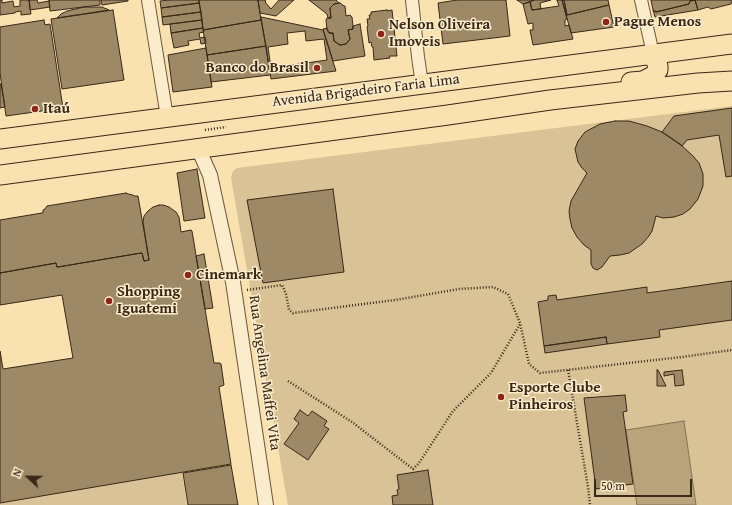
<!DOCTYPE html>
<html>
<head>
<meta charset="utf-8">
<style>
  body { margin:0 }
  #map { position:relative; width:732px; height:505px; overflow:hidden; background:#f9e2af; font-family:"Gentium Book Plus",serif }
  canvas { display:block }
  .north { position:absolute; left:8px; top:457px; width:40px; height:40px; -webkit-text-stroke:3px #fbeccb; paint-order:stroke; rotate:292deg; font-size:11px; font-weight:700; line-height:16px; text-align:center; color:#3a2817 }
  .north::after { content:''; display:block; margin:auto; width:14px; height:18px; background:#3a2817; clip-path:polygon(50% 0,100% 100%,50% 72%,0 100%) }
  .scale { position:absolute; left:594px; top:479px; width:98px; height:18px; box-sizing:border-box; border:2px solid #3a2817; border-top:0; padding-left:5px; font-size:12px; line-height:14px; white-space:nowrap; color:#3a2817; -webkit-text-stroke:3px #fbeccb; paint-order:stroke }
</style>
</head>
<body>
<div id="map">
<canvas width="732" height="505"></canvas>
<div class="north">N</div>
<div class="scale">50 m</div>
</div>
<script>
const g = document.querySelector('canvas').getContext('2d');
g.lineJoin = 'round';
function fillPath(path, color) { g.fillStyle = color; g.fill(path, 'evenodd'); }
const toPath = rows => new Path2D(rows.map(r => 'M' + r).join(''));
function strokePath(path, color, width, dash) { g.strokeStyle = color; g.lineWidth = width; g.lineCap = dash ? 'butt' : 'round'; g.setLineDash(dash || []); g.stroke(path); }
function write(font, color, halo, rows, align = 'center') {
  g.font = font + ' "Gentium Book Plus",serif'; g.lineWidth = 3; g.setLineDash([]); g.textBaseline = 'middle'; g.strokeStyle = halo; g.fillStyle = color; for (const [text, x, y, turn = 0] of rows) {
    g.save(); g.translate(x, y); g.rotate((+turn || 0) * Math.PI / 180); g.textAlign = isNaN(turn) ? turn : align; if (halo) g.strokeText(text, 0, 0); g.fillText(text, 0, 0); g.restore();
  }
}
const green = toPath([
  [732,106,732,505,288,505,231,178,233,171,237,168],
  [182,472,187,505,0,505,0,503]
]);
const water = toPath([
  [684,421,696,505,637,505,626,430,684,421]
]);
const building = toPath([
  [0,0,2,0,2,3,13,1,14,7,20,6,20,0,29,0,31,14,21,15,21,11,15,12,15,13,0,15,0,0],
  [29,0,37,0,38,3,49,1,50,7,30,10,29,0],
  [49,0,100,0,100,5,50,11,49,0],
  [101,0,128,0,128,1,102,5,101,0],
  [170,0,199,0,199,3,161,8,160,1,170,0],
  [199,0,258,0,261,20,203,30,199,0],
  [258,0,264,0,266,1,265,2,271,9,279,0,294,0,276,16,260,13,258,0],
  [309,0,336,0,339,3,334,4,330,8,331,18,328,18,327,14,309,0],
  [457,0,506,0,510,36,443,44,438,3,457,0],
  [517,0,534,0,523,4,517,0],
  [534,0,551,0,540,3,541,9,532,10,530,2,534,0],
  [557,0,562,0,567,19,565,20,565,26,569,25,573,39,533,45,530,30,533,30,533,23,528,24,523,4,530,2,532,10,559,6,557,0],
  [562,0,564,0,567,15,609,5,614,27,571,33,562,0],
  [564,0,608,0,609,5,567,15,564,0],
  [651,0,731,0,732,2,731,4,711,9,708,7,698,10,695,0,690,1,689,4,656,12,653,10,651,0],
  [695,0,698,10,655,17,653,10,656,12,689,4,690,1,695,0],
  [199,3,201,12,162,17,161,8,199,3],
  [340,3,344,6,345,6,346,16,350,15,352,17,353,26,353,29,348,30,350,39,346,44,340,45,334,41,333,33,329,33,327,30,326,20,327,18,331,18,330,8,334,4,340,3],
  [84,7,102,7,109,10,57,18,61,14,67,11,84,7],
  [113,10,124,80,62,89,51,19,113,10],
  [387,10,387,11,392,10,397,56,389,56,390,58,374,60,373,47,372,47,371,42,369,43,367,27,368,26,367,19,370,19,369,15,371,15,371,12,387,10],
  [201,12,202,20,163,25,162,17,201,12],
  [261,17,323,30,336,71,271,79,261,17],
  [305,31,306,41,324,39,327,60,271,68,268,47,288,44,287,33,305,31],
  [44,20,45,25,50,24,63,108,6,116,0,73,0,27,44,20],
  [202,20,203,28,171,33,170,24,202,20],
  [261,20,266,46,207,55,203,30,261,20],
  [360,24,365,56,333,61,323,29,327,28,329,33,333,33,334,41,340,45,346,44,350,39,348,30,353,29,353,26,360,24],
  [203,28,204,32,199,33,200,38,205,37,206,43,201,44,200,39,188,41,189,45,174,48,171,33,203,28],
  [266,46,270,75,211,82,207,55,266,46],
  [206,48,212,87,173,92,168,55,206,48],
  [0,84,1,84,5,107,0,108,0,84],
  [732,108,732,176,726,177,719,135,687,140,682,146,662,132,674,116,732,108],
  [615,121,629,121,647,126,662,132,680,144,693,156,699,163,703,174,703,186,698,199,690,209,683,214,674,217,663,218,656,216,652,231,649,236,642,244,629,253,620,255,610,256,602,267,597,270,593,268,591,264,591,250,584,245,577,237,572,228,570,219,569,211,571,201,587,173,582,168,578,162,575,149,578,141,585,132,600,124,615,121],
  [197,169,205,218,184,221,177,173,197,169],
  [333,189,344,272,263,283,247,200,333,189],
  [126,193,128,194,133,195,134,196,138,196,149,260,144,261,142,253,141,253,58,267,57,267,56,263,0,273,0,220,42,213,43,213,43,210,45,209,47,206,126,193],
  [159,205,163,205,169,207,176,212,179,217,181,232,191,230,192,231,214,363,220,363,221,364,224,385,219,387,231,464,0,503,0,351,3,369,73,358,62,295,0,305,0,273,56,263,57,267,58,267,141,253,142,253,144,261,149,260,143,222,144,216,148,211,153,207,159,205],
  [204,254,213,308,205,309,196,256,204,254],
  [732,281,732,320,659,330,660,337,607,344,606,337,544,346,538,302,548,300,548,296,556,295,557,300,647,287,647,293,732,281],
  [606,337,607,344,545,353,544,346,606,337],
  [657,370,658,370,666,386,657,386,657,370],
  [682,370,684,385,675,386,674,374,664,376,664,372,682,370],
  [625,395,627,411,623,412,633,484,596,489,584,398,625,395],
  [300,410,308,416,312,411,327,421,324,426,329,429,308,460,284,444,299,423,294,419,300,410],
  [231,465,238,505,188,505,183,473,231,465],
  [428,470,433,505,393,505,392,496,398,495,397,490,399,489,397,475,428,470]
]);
const path = toPath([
  [205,130,226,127],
  [247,290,282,285,286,294,289,310,293,313,395,300,459,289,493,287,508,294,520,323,529,364,540,373,682,357,732,350],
  [568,370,588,487,590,505],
  [288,381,352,422,413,469,419,463,453,411,491,373,520,324]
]);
const minor = toPath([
  [148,0,167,117],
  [412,0,418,57,422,84],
  [641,0,653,54]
]);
const tertiary = toPath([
  [198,148,210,175,233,282,266,505]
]);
const trunk = toPath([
  [631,82,643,81,653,76,658,70,658,66,653,54],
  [0,139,732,44],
  [0,175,448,115,550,100,698,83,732,81]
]);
const markers = [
  [606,22,4,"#8f2418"],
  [381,34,4,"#8f2418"],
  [317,68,4,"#8f2418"],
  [35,109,4,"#8f2418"],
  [188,275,4,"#8f2418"],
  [109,301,4,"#8f2418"],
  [501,397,4,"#8f2418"]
];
const poiNames = [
  ["Pague Menos",614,22],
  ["Nelson Oliveira",389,25],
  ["Imoveis",389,42],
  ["Banco do Brasil",309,68,"right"],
  ["Itaú",43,109],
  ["Cinemark",196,275],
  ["Shopping",117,292],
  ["Iguatemi",117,309],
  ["Esporte Clube",509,388],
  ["Pinheiros",509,405]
];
const streetNames = [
  ["Avenida Brigadeiro Faria Lima",366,91,-7],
  ["Rua Angelina Maffei Vita",264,373,82]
];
fillPath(green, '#d9c295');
fillPath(water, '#b8a37b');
strokePath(water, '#867253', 1);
fillPath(building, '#9d8966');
strokePath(building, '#3a2817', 1);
strokePath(minor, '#6a563d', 14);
strokePath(tertiary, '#6a563d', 16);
strokePath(trunk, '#3a2817', 21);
strokePath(path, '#3a2817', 2.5, [1, 2]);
strokePath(minor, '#fbeccb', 12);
strokePath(tertiary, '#fbeccb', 14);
strokePath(trunk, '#f9e2af', 19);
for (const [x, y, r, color] of markers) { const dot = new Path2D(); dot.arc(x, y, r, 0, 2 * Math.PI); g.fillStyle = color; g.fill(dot); strokePath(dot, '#fbeccb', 1.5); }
write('bold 15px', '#3a2817', '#fbeccb', poiNames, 'left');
write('15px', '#3a2817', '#fbeccb', streetNames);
</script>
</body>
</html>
